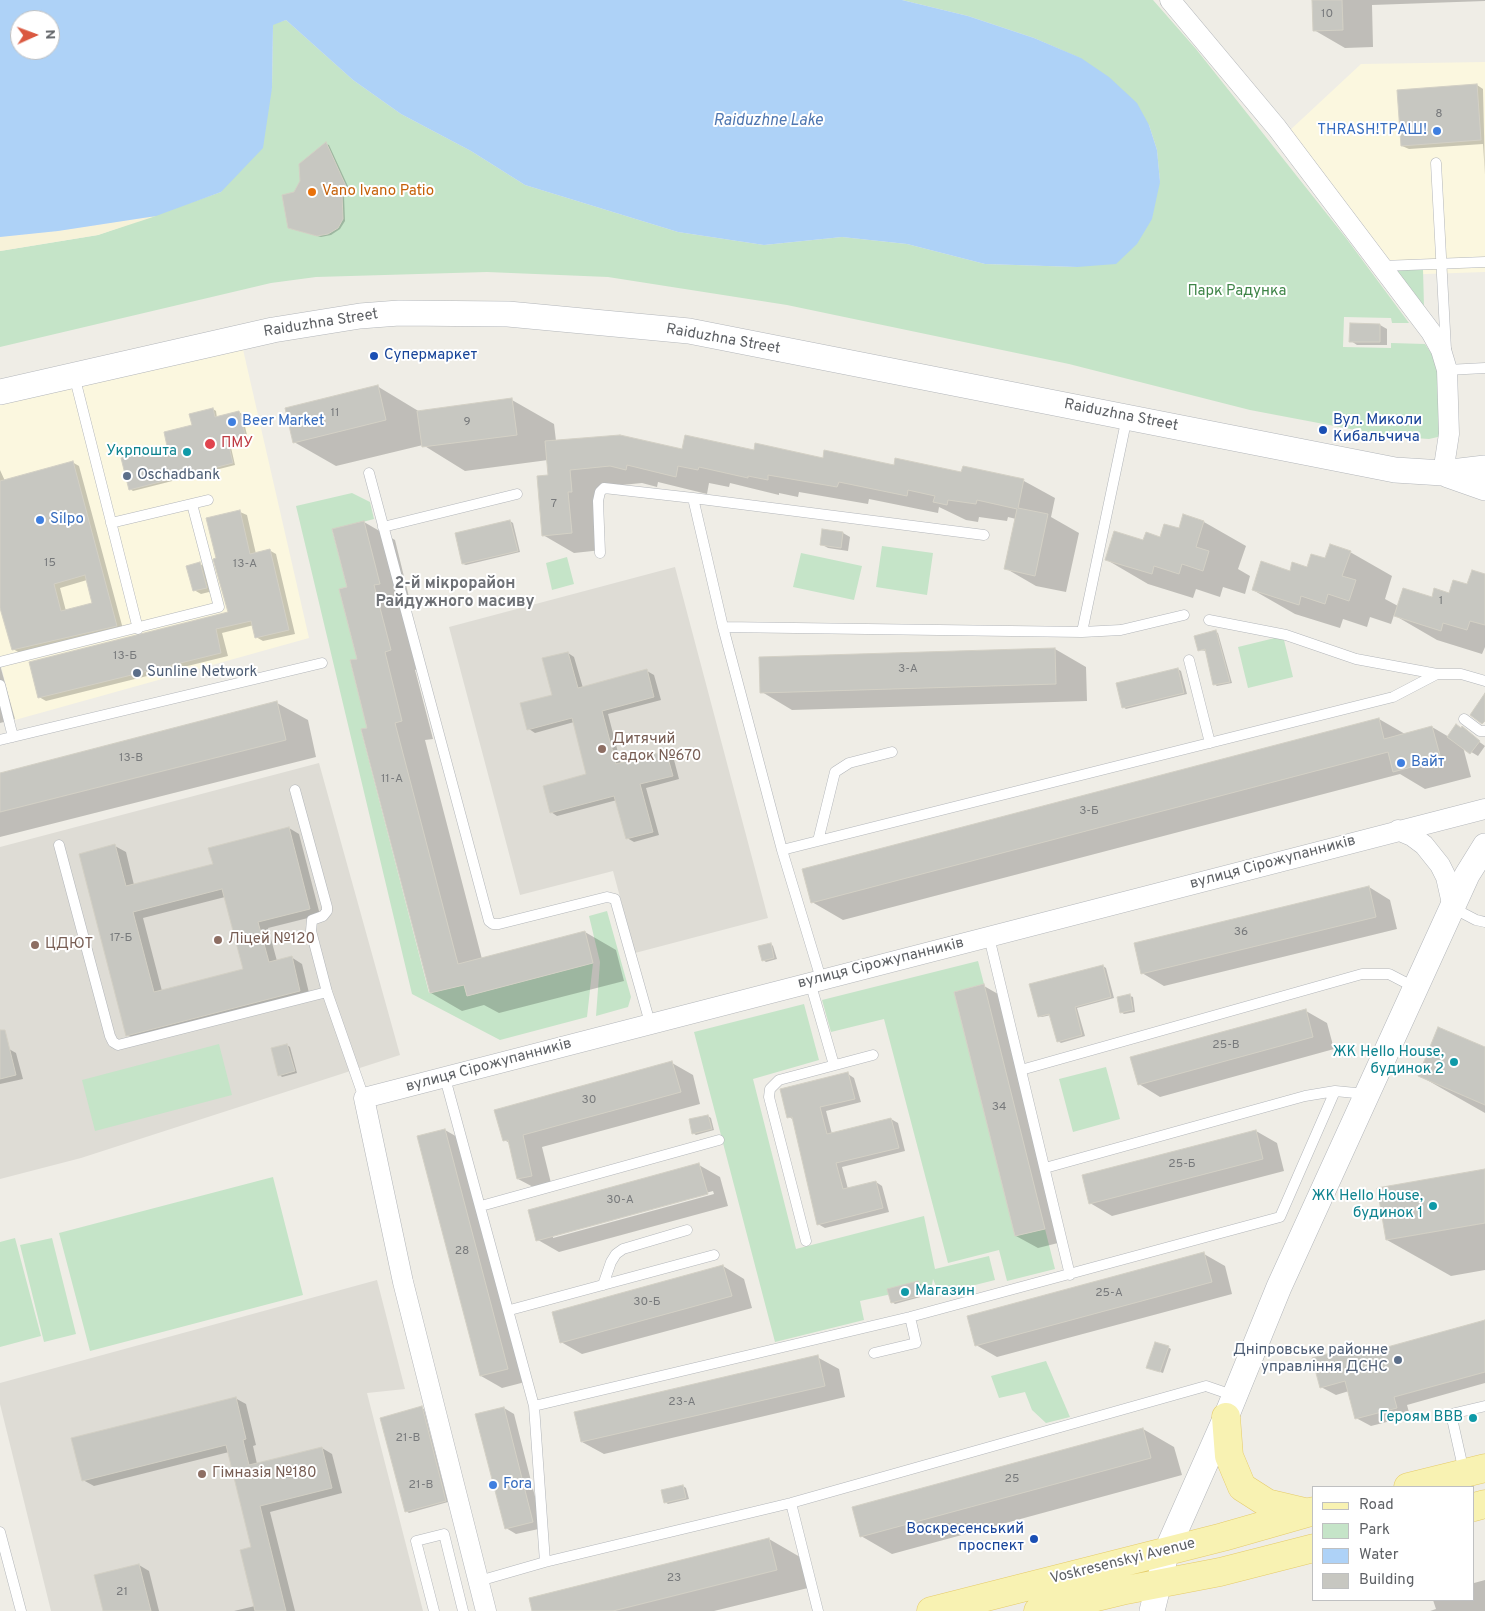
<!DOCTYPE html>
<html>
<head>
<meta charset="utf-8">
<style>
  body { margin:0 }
  #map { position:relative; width:1485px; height:1611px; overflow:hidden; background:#efede6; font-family:Overpass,sans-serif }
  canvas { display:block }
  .legend { position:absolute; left:1312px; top:1486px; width:162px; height:115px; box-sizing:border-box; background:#fff; border:1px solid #bfc0c1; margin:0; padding:6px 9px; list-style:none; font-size:15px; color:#5e6165 }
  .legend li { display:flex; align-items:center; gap:10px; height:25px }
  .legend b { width:25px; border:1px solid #bfc0c1 }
  .north { position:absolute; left:10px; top:10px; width:50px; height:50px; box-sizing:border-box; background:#fff; border:1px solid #bfc0c1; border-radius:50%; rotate:88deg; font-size:14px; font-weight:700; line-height:20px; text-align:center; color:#5e6165 }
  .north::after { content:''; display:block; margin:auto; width:18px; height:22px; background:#da5941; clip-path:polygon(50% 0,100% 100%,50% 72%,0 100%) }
</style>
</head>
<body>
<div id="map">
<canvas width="1485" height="1611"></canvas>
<ul class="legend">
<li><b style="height:6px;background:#f8f2b2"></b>Road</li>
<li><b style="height:14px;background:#c5e4c8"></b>Park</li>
<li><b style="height:14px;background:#aed2f7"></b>Water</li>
<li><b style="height:14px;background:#c7c7c1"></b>Building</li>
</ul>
<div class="north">N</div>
</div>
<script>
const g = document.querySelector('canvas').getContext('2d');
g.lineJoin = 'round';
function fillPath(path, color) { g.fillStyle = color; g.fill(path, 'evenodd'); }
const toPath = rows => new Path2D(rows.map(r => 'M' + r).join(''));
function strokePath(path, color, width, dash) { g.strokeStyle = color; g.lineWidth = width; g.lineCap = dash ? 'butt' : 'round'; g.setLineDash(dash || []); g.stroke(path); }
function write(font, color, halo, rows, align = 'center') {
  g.font = font + ' Overpass,sans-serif'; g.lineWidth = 4; g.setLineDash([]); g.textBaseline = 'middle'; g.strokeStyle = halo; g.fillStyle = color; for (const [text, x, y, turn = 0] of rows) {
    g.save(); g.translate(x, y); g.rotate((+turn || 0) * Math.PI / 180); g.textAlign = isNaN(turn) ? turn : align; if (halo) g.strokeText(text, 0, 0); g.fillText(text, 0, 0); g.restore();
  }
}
const commercial = toPath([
  [1485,62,1485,272,1397,275,1288,132,1361,64],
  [242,345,309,638,15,720,0,662,0,398]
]);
const education = toPath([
  [675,567,768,918,635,953,613,871,520,895,449,627],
  [319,763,400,1055,81,1158,0,1179,0,847],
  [377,1280,405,1389,367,1393,423,1611,51,1611,0,1404,0,1383]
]);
const green = toPath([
  [902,0,1153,0,1196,49,1346,238,1409,323,1392,323,1391,318,1344,317,1343,347,1391,348,1391,343,1425,344,1433,356,1438,370,1442,436,1429,439,1387,436,1250,410,1069,364,787,305,608,277,487,272,316,277,271,283,0,347,0,251,98,235,221,192,272,88,273,24,286,20,353,80,401,114,471,151,525,185,678,232,764,245,842,237,907,244,985,264,1077,267,1160,182,1157,150,1149,125,1080,58,1034,38,968,16],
  [1423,269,1424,307,1393,270],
  [352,493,370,502,374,519,332,530,347,587,339,589,357,659,350,661,367,728,361,730,429,993,464,985,467,996,593,963,587,1017,500,1040,412,994,296,506],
  [882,546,933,553,927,595,876,587],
  [801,553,862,566,854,600,793,587],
  [567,557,574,584,552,590,546,563],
  [1283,636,1293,677,1248,688,1238,647],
  [607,911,631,997,628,1007,596,1016,600,962,589,916],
  [978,961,984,984,954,992,1015,1236,1045,1229,1055,1269,1007,1281,999,1250,948,1263,884,1019,831,1032,822,1000],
  [804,1004,819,1060,753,1079,796,1249,924,1216,935,1269,989,1256,995,1280,939,1294,933,1279,932,1285,860,1301,864,1320,775,1342,694,1032],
  [219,1044,232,1095,95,1131,82,1080],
  [1106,1067,1120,1119,1073,1132,1059,1079],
  [273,1177,303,1295,90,1351,59,1233],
  [15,1238,41,1336,0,1347,0,1242],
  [52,1238,76,1334,44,1342,20,1245],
  [1046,1361,1070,1417,1046,1423,1032,1410,1025,1392,999,1398,991,1376]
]);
const sand = toPath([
  [156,216,98,235,0,251,0,237,58,231]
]);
const water = toPath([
  [0,0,902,0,968,16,1034,38,1081,58,1109,77,1137,103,1149,125,1157,150,1160,182,1152,219,1137,244,1116,264,1077,267,985,264,907,244,842,237,764,245,678,232,525,185,471,151,401,114,353,80,286,20,273,25,272,88,263,148,221,192,156,216,58,231,0,237],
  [20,20,50,20,50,50,20,50]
]);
const shadow = toPath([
  [1313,0,1485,0,1485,1,1372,5,1373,47,1345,48,1314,30],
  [1477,85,1483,89,1485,175,1483,144,1409,149,1402,146],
  [326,144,329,145,352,195,344,195,345,221,340,229,331,235,321,237,292,229],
  [1351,325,1380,325,1387,329,1387,345,1357,345,1351,341],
  [377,386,420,412,512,400,554,424,556,441,683,450,755,451,962,474,964,467,1024,481,1055,498,1051,517,1079,533,1066,592,1036,586,1005,568,1016,519,1008,517,1007,521,979,517,978,522,966,520,939,507,938,513,869,499,868,504,799,492,798,497,779,493,779,495,730,483,729,487,709,483,707,494,658,482,657,487,642,483,601,487,602,550,574,553,543,535,549,476,548,460,465,471,423,445,336,466,294,442],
  [213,409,216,411,217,418,239,412,242,414,248,439,230,443,235,465,133,491,130,489,169,447],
  [72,462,79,466,123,629,20,653,13,649,0,605,0,470,5,481],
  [87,580,93,604,66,611,60,588],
  [240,512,247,515,256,554,269,550,276,554,295,634,263,641,256,637,254,625,222,633,228,656,46,701,39,697,230,613,217,559],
  [1184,516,1204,522,1246,546,1238,569,1250,576,1245,594,1223,587,1220,597,1196,589,1193,598,1148,584,1107,560,1144,542,1161,538,1180,530],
  [510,521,513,523,520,552,466,565,463,564],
  [364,522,395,540,410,601,404,603,421,668,415,670,433,739,425,740,482,959,585,932,616,950,624,981,499,1013,484,1005,462,1011,431,993,369,729,348,588],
  [823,530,843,533,850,537,848,551,828,548,821,544],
  [1350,552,1392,576,1385,599,1398,606,1450,594,1485,576,1485,647,1482,654,1437,640,1394,615,1391,624,1370,617,1367,627,1343,619,1340,628,1295,614,1253,590,1291,572,1308,568],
  [200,564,207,568,213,591,201,594,194,590],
  [1216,632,1218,633,1232,683,1217,686,1214,684,1207,651,1199,650],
  [1055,649,1086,667,1087,701,792,710,762,692],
  [568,653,574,657,583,688,647,671,654,675,661,700,608,714,621,764,666,752,673,756,679,779,646,788,659,835,634,842,627,838,617,800,557,816,551,812,588,775,574,722,535,733,529,729,554,695],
  [0,665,15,719,0,723],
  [1178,669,1181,671,1187,694,1126,709,1123,707],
  [277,703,308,720,316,757,0,837,0,774],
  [1379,719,1405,734,1432,727,1449,737,1462,729,1485,746,1478,756,1463,747,1471,777,1425,789,1400,774,843,920,812,902],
  [289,828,299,834,320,915,268,928,277,961,291,957,302,964,310,997,138,1041,128,1035,115,846,126,852,134,885,214,865],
  [225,897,244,970,162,991,143,918],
  [1369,887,1390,900,1397,929,1164,986,1142,973],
  [771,944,773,946,777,959,766,962,763,960],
  [1103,966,1106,968,1114,998,1077,1008,1085,1036,1061,1043,1058,1041,1051,1015,1042,1017,1039,1016],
  [984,986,1005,998,1066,1241,1038,1248,1016,1236],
  [1130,996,1133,997,1135,1012,1124,1014,1121,1012],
  [1306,1011,1327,1023,1334,1049,1160,1097,1139,1084],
  [287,1045,290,1047,297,1073,282,1077,280,1075],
  [1485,1048,1485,1113,1420,1076],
  [9,1049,16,1053,23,1079,0,1084,0,1052],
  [672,1063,693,1075,700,1104,542,1147,552,1187,539,1190,518,1179,510,1143,504,1140],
  [848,1074,854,1078,861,1102,826,1111,832,1134,891,1119,898,1123,905,1151,842,1167,848,1189,876,1182,882,1186,889,1212,825,1228,818,1224,794,1120,789,1117],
  [708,1116,711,1118,714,1130,696,1135,693,1133],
  [445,1130,466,1142,529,1381,502,1388,481,1376],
  [1256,1131,1277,1143,1284,1171,1112,1216,1090,1203],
  [699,1165,720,1177,728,1206,559,1252,538,1240],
  [713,1191,714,1194,553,1238,553,1235],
  [1485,1170,1485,1270,1451,1276,1387,1240],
  [1204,1254,1225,1266,1232,1294,997,1357,976,1345],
  [723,1266,744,1279,752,1308,582,1354,561,1342],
  [918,1283,921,1284,924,1296,895,1304,892,1302],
  [1485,1321,1485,1383,1407,1405,1410,1416,1371,1426,1356,1418,1349,1391,1336,1395,1321,1387,1359,1346,1370,1353],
  [1168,1347,1171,1349,1163,1373,1151,1369],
  [817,1357,839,1369,845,1397,604,1454,582,1442],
  [235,1398,246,1404,256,1445,253,1446,257,1464,322,1448,332,1454,342,1493,270,1512,295,1611,234,1611,255,1606,253,1548,229,1452,94,1486,83,1480],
  [421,1408,424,1409,448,1502,409,1513,406,1511],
  [504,1408,514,1414,543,1528,516,1534,506,1528],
  [1143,1429,1174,1447,1182,1475,892,1554,861,1536],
  [683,1486,686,1488,689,1499,668,1504,665,1502],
  [769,1539,800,1557,808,1588,714,1611,534,1611],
  [139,1565,149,1571,159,1611,104,1611],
  [1485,1580,1485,1611,1430,1611,1436,1609,1433,1600,1474,1600,1474,1583]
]);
const building = toPath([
  [1312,0,1342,0,1343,30,1313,31,1312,0],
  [1477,84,1481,140,1401,146,1397,90,1477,84],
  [326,142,350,195,342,194,343,219,338,228,328,234,317,236,288,228,282,195,294,192,300,181,299,164,326,142],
  [1350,323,1380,324,1380,342,1349,342,1350,323],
  [378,385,386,420,293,443,285,408,378,385],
  [512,398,517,435,422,447,417,411,512,398],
  [213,408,215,417,239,411,246,438,228,442,233,463,129,490,121,458,167,446,164,432,192,425,189,414,213,408],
  [620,435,682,449,685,435,754,450,755,443,823,458,824,450,894,465,895,458,961,472,963,466,1024,479,1018,508,1048,514,1035,576,1004,569,1017,509,977,500,976,504,948,500,947,505,933,502,935,496,908,490,907,496,839,482,837,487,768,475,768,480,748,476,748,478,699,467,698,470,678,466,676,477,627,465,626,470,610,466,570,470,572,492,568,492,572,533,542,536,537,476,548,475,545,441,620,435],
  [73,461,117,626,12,650,0,608,0,481,73,461],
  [85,575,92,603,61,611,54,584,85,575],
  [240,510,250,554,270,549,289,630,255,638,251,621,216,629,221,653,38,698,29,662,228,612,213,559,216,558,206,518,240,510],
  [1183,514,1204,521,1196,547,1209,551,1203,571,1182,564,1179,574,1154,566,1152,574,1105,560,1114,531,1143,540,1146,532,1160,537,1164,524,1179,528,1183,514],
  [510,520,518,551,462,564,455,533,510,520],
  [364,521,380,584,374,585,391,650,385,652,402,721,395,723,458,964,585,931,593,963,467,996,464,985,430,993,361,729,367,728,350,660,357,659,339,589,347,587,332,529,364,521],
  [822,529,843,532,841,548,820,545,822,529],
  [1330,544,1351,551,1342,576,1356,580,1349,601,1328,594,1325,604,1301,596,1299,605,1252,590,1261,561,1290,571,1292,562,1307,567,1311,554,1325,558,1330,544],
  [200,562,207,588,193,591,186,566,200,562],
  [1472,570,1485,574,1485,625,1470,621,1467,630,1443,623,1441,631,1394,616,1403,588,1432,597,1434,588,1449,593,1453,580,1467,584,1472,570],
  [1216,630,1230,682,1213,685,1205,649,1198,651,1194,636,1216,630],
  [1055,648,1056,684,760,693,759,657,1055,648],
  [568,652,578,688,647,669,654,697,602,711,616,764,666,751,673,776,640,784,653,832,626,839,614,796,550,813,543,786,586,774,572,718,527,730,520,703,552,695,542,658,568,652],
  [1178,668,1184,693,1122,708,1116,683,1178,668],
  [1485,693,1485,721,1482,724,1470,715,1485,693],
  [277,701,286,740,0,812,0,773,277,701],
  [1379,718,1384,739,1432,726,1441,759,1393,772,1388,752,811,903,802,869,1379,718],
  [1456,724,1461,728,1462,726,1480,741,1470,754,1447,737,1456,724],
  [289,827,310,909,258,922,269,962,292,956,300,991,126,1036,79,854,115,844,126,886,213,864,208,848,289,827],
  [222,889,243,969,154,992,133,912,222,889],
  [1369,886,1376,917,1141,974,1134,943,1369,886],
  [771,943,774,958,762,961,758,946,771,943],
  [1103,965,1111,997,1075,1007,1082,1035,1057,1042,1049,1014,1038,1017,1029,984,1103,965],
  [984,984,1045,1229,1015,1236,954,992,984,984],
  [1130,994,1133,1010,1120,1013,1117,997,1130,994],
  [1306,1009,1313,1037,1138,1085,1130,1057,1306,1009],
  [1438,1027,1485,1047,1485,1105,1418,1076,1438,1027],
  [0,1030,5,1030,16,1075,0,1079,0,1030],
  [287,1044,295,1071,278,1076,271,1048,287,1044],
  [672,1061,681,1092,523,1135,532,1176,517,1179,508,1140,503,1141,494,1110,672,1061],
  [848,1072,855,1099,820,1107,827,1134,891,1118,899,1148,836,1163,843,1189,876,1181,883,1208,817,1225,792,1117,787,1118,780,1089,848,1072],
  [708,1115,712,1129,692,1134,689,1119,708,1115],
  [445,1129,508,1369,480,1376,417,1136,445,1129],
  [1256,1130,1263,1159,1089,1204,1082,1175,1256,1130],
  [699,1163,708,1194,536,1241,528,1210,699,1163],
  [1485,1169,1485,1223,1386,1240,1377,1188,1485,1169],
  [1204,1252,1212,1282,975,1346,967,1316,1204,1252],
  [723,1265,732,1296,560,1343,552,1312,723,1265],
  [918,1281,922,1295,891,1303,887,1289,918,1281],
  [1485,1320,1485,1372,1394,1397,1397,1408,1355,1419,1345,1381,1320,1388,1312,1358,1359,1345,1362,1354,1485,1320],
  [1155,1342,1169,1346,1160,1372,1146,1368,1155,1342],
  [818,1355,825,1386,581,1442,574,1412,818,1355],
  [236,1397,246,1439,243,1440,249,1465,322,1447,332,1488,260,1506,286,1611,255,1611,240,1550,251,1547,226,1445,82,1481,71,1438,236,1397],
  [422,1406,446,1501,405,1512,380,1418,422,1406],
  [504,1407,533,1522,505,1529,475,1414,504,1407],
  [1143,1428,1151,1458,860,1537,852,1507,1143,1428],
  [683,1485,686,1498,664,1503,661,1490,683,1485],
  [769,1538,777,1570,613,1611,532,1611,529,1598,769,1538],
  [139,1564,151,1611,103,1611,94,1575,139,1564]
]);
const service = toPath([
  [1436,163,1446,350],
  [1382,266,1485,262],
  [1447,367,1447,370,1485,368],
  [74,375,138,629],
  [369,473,489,921,493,924,499,924,607,897,615,899,650,1023],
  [111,523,208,500],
  [383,527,517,494],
  [600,553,598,501,600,492,604,488,693,498],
  [1209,620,1286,635,1356,659,1437,674],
  [723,627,1082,632,1121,630,1184,615],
  [1082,632,1127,417],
  [1189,660,1210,743],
  [0,662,219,607,192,504],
  [0,685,13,737],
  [1464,719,1480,731,1485,731],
  [0,740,322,663],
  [295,790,327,907,327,911,323,916,312,920,311,931,327,992,364,1098],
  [818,841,835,772,849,763,892,752],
  [59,845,110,1036,113,1042,118,1045,327,992],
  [782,850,1393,697,1437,674,1461,674,1485,681],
  [1453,908,1476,920,1485,922],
  [989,937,1070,1275],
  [821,979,782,850,723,627,693,498,984,535],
  [810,982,834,1065],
  [1021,1070,1362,974,1389,974,1416,988],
  [445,1078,534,1406,545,1562],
  [1045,1168,1305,1096,1335,1091,1366,1094],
  [481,1206,719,1140],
  [806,1241,769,1097,770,1089,779,1080,873,1055],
  [603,1285,611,1262,616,1254,623,1249,687,1230],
  [510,1310,714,1255],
  [874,1353,916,1343,910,1317],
  [534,1406,910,1317,1280,1217,1335,1091],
  [1464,1472,1451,1414,1485,1406],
  [791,1503,818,1611],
  [0,1532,21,1611],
  [479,1581,545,1562,791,1503,1206,1386,1235,1396],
  [434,1611,416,1541,444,1534,463,1611]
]);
const minor = toPath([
  [1170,0,1277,128,1431,332,1441,350,1447,370,1449,434,1443,473],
  [1398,830,1412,836,1424,845,1440,865,1446,877,1453,908],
  [486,1611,403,1282,364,1098,1485,809]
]);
const tertiary = toPath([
  [0,392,273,330,360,316,399,313,508,314,689,331,1395,470,1443,473,1485,468],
  [1448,475,1485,488],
  [1152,1611,1167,1550,1226,1417,1279,1287,1467,875,1485,846]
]);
const primary = toPath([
  [1226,1417,1229,1456,1242,1487,1267,1503,1305,1512],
  [1408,1487,1485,1468],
  [1474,1507,1485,1504],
  [931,1611,1223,1537,1314,1511],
  [1038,1611,1126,1590,1220,1572,1314,1548]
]);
const markers = [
  [1437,131,5,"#3f7fe0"],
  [312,192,5,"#e8710a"],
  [374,356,5,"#1a4fb4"],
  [232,422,5,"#3f7fe0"],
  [1323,430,5,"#1a4fb4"],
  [210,444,6,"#e0444e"],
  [187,452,5,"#0f9aa8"],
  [127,476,5,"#5c6f8a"],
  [40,520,5,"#3f7fe0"],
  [137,673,5,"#5c6f8a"],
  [602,749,5,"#8d6e63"],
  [1401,763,5,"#3f7fe0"],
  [218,940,5,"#8d6e63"],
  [35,945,5,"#8d6e63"],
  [1454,1062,5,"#0f9aa8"],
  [1433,1206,5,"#0f9aa8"],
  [905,1292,5,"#0f9aa8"],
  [1398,1360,5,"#5c6f8a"],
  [1473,1418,5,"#0f9aa8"],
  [202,1474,5,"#8d6e63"],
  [493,1485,5,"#3f7fe0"],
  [1034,1539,5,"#1a4fb4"]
];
const numberNames = [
  ["10",1327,15],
  ["8",1439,115],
  ["11",335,414],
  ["9",467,423],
  ["7",554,505],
  ["15",50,564],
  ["13-А",245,565],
  ["1",1441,602],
  ["13-Б",125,657],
  ["3-А",908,670],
  ["13-В",131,759],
  ["11-А",392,780],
  ["3-Б",1089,812],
  ["36",1241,933],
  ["17-Б",121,939],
  ["25-В",1226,1046],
  ["30",589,1101],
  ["34",999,1108],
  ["25-Б",1182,1165],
  ["30-А",620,1201],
  ["28",462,1252],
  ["25-А",1109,1294],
  ["30-Б",647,1303],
  ["23-А",682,1403],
  ["21-В",408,1439],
  ["25",1012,1480],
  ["21-В",421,1486],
  ["23",674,1579],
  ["21",122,1593]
];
const shopNames = [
  ["ТHRASH!ТРАШ!",1427,131,"right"],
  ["Beer Market",242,422],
  ["Silpo",50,520],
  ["Вайт",1411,763],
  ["Fora",503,1485]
];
const foodNames = [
  ["Vano Ivano Patio",322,192]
];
const parkNames = [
  ["Парк Радунка",1237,292]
];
const streetNames = [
  ["Raiduzhna Street",321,324,-9],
  ["Raiduzhna Street",723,340,10],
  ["Raiduzhna Street",1121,416,11],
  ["вулиця Сірожупанників",1273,863,-15],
  ["вулиця Сірожупанників",881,964,-14],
  ["вулиця Сірожупанників",489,1066,-15],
  ["Voskresenskyi Avenue",1123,1562,-14]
];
const transitNames = [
  ["Супермаркет",384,356],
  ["Вул. Миколи",1333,421],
  ["Кибальчича",1333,438],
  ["Воскресенський",1024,1530,"right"],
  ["проспект",1024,1547,"right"]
];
const healthNames = [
  ["ПМУ",221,444]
];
const cultureNames = [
  ["Укрпошта",177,452],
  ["ЖК Hello House,",1444,1053],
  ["будинок 2",1444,1070],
  ["ЖК Hello House,",1423,1197],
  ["будинок 1",1423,1214],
  ["Магазин",915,1292,"left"],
  ["Героям ВВВ",1463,1418]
];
const serviceNames = [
  ["Oschadbank",137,476],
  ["Sunline Network",147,673],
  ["Дніпровське районне",1388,1351,"right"],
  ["управління ДСНС",1388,1368,"right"]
];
const educationNames = [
  ["Дитячий",612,740],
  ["садок №670",612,757],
  ["Ліцей №120",228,940],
  ["ЦДЮТ",45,945],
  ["Гімназія №180",212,1474]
];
const waterNames = [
  ["Raiduzhne Lake",768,122]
];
const neighbourhoodNames = [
  ["2-й мікрорайон",455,585],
  ["Райдужного масиву",455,603]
];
fillPath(commercial, '#fbf7df');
fillPath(education, '#dedcd5');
fillPath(green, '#c5e4c8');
fillPath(sand, '#f7f2d9');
fillPath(water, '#aed2f7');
fillPath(shadow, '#0003');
fillPath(building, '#c7c7c1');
strokePath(building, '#d3d0c5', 1);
strokePath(service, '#b3b6ba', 11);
strokePath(minor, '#b3b6ba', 21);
strokePath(tertiary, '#b3b6ba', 26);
strokePath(primary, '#e5cb69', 29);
strokePath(service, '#fff', 10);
strokePath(minor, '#fff', 20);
strokePath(tertiary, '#fff', 25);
strokePath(primary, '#f8f2b2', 28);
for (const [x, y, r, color] of markers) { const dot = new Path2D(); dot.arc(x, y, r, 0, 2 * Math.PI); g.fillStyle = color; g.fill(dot); strokePath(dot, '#fff', 2); }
write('12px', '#787a7c', null, numberNames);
write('15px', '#366cbe', '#fff', shopNames, 'left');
write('15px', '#c56008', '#fff', foodNames, 'left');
write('15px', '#3e8447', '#fff', parkNames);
write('15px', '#5e6165', '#fff', streetNames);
write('15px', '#164399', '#fff', transitNames, 'left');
write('15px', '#be3a42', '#fff', healthNames, 'left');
write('15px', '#0d838f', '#fff', cultureNames, 'right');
write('15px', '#4e5e75', '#fff', serviceNames, 'left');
write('15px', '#785e54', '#fff', educationNames, 'left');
write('italic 16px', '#4f77b1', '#fff', waterNames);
write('bold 16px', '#6f7277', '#fff', neighbourhoodNames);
</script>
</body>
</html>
